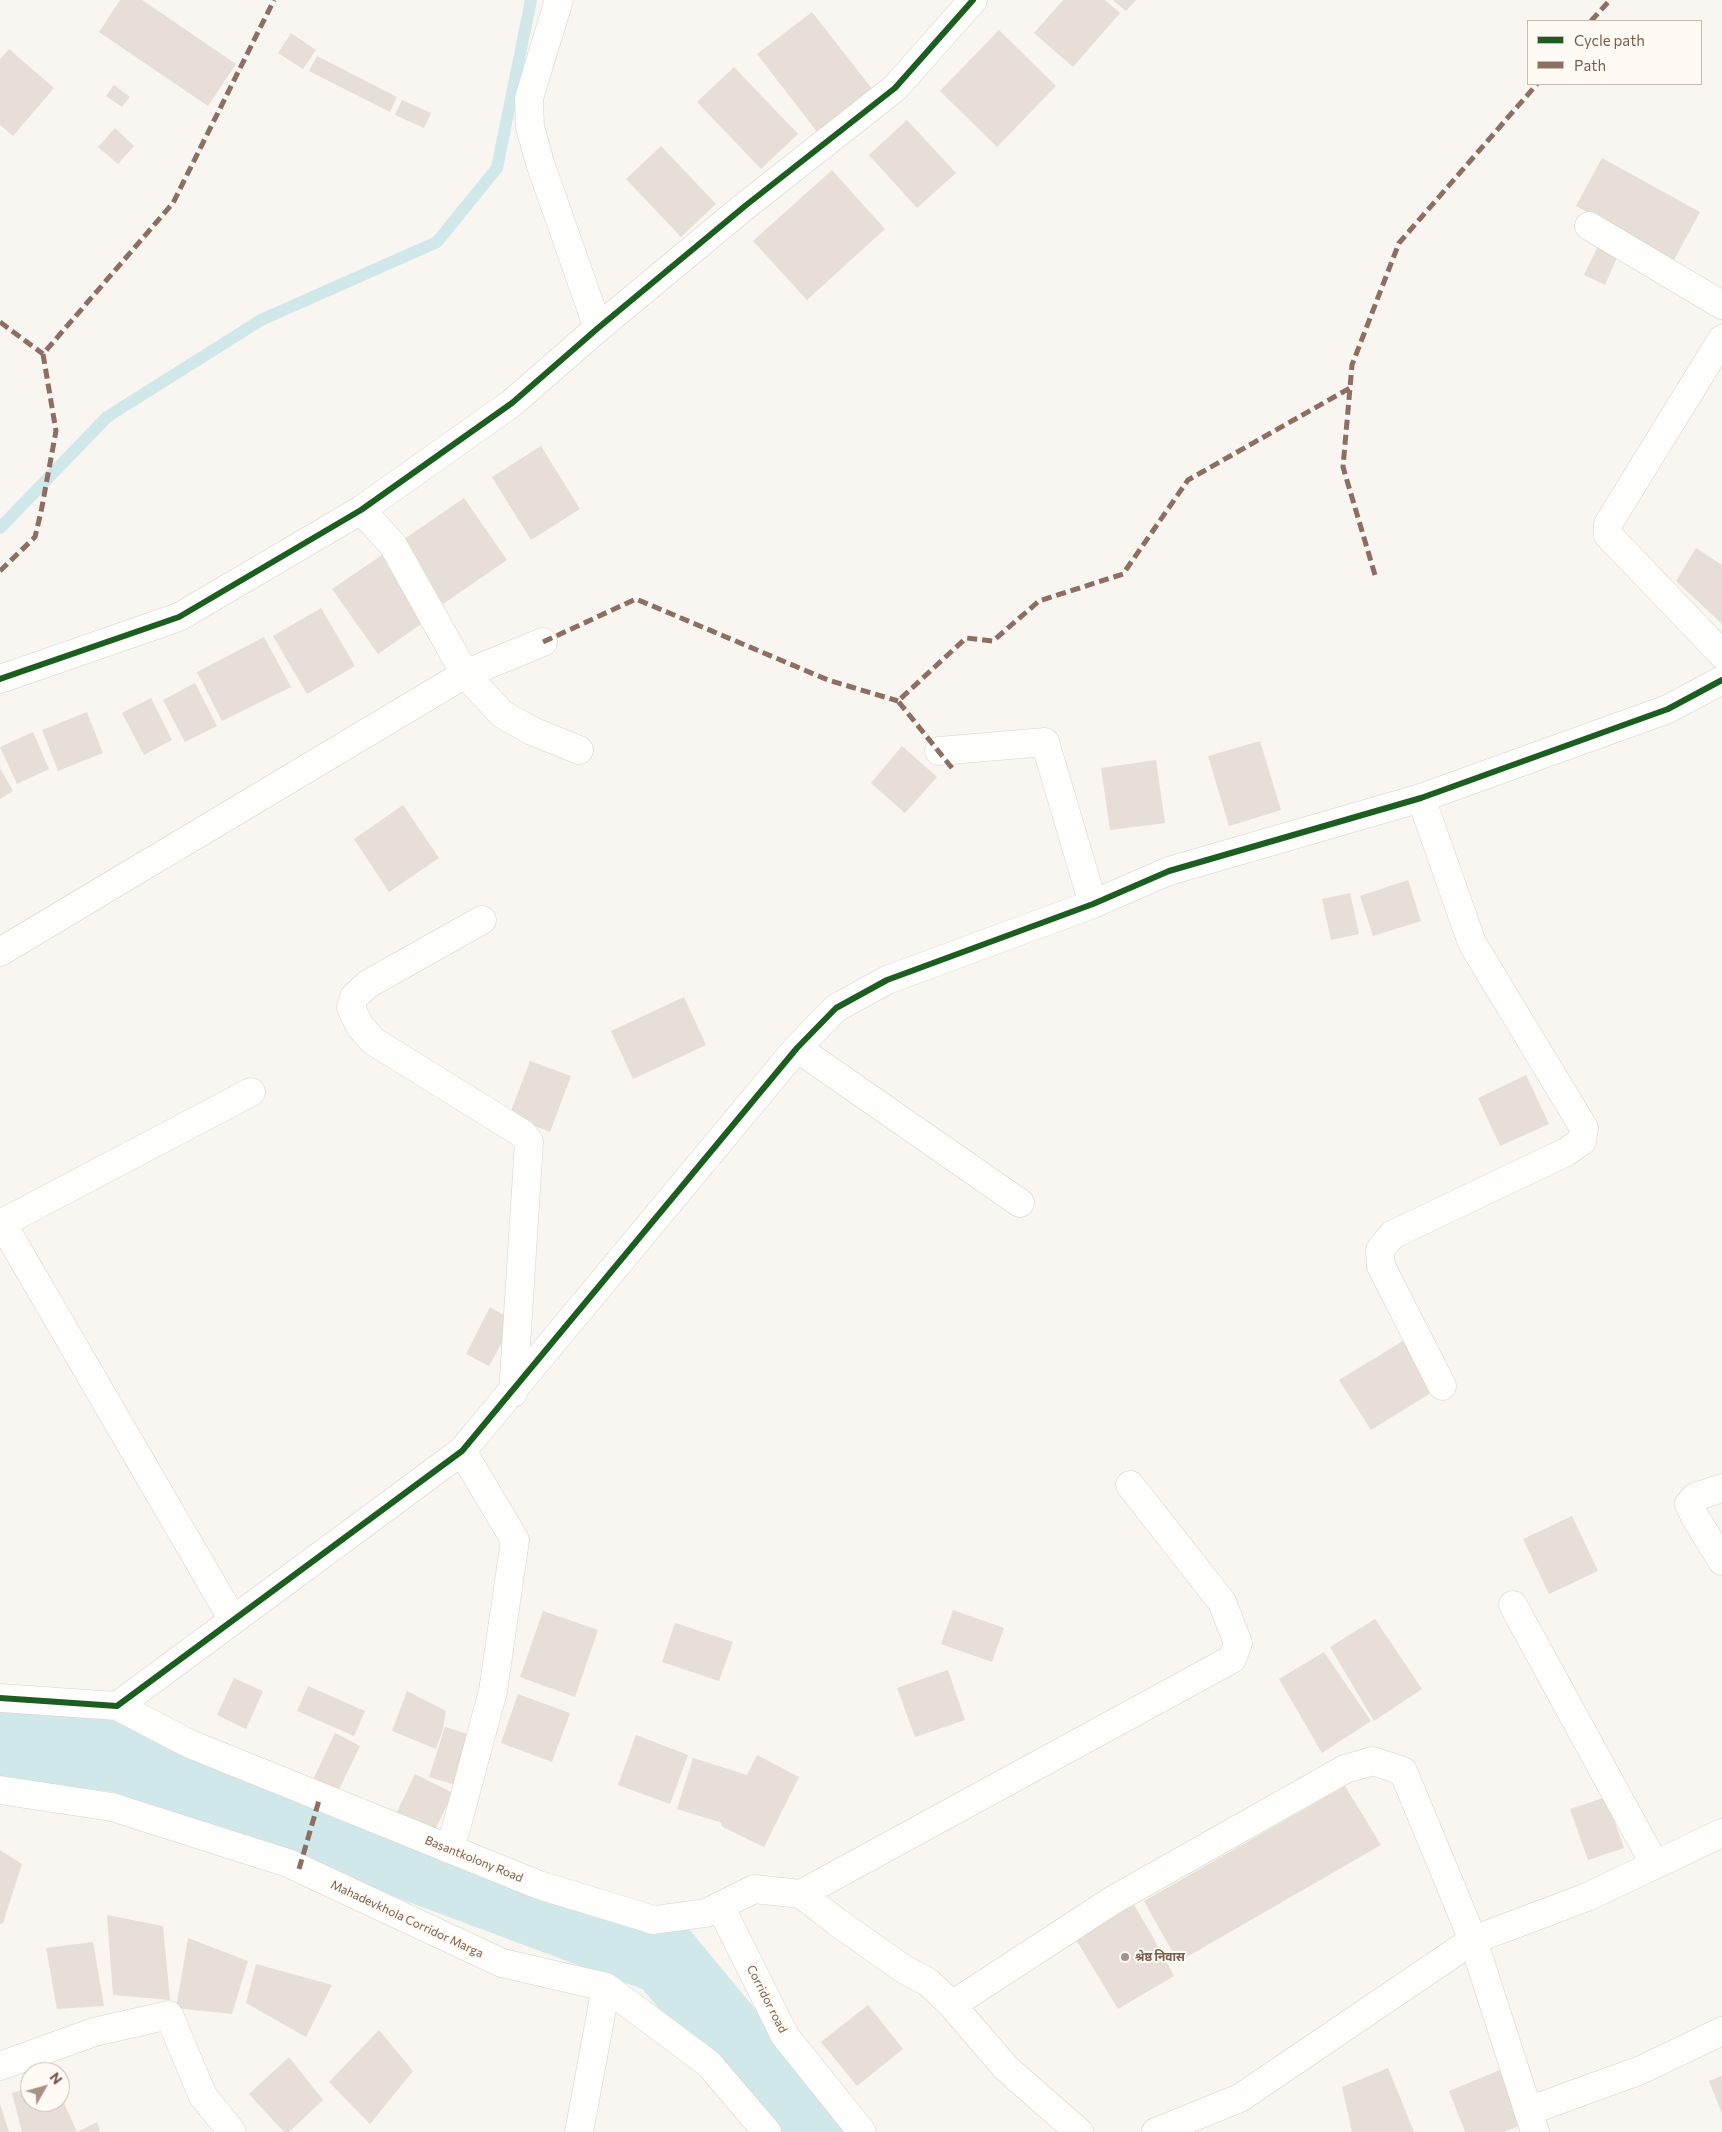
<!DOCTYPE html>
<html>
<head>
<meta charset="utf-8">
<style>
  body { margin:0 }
  #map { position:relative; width:1722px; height:2132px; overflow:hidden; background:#f9f5f0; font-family:Commissioner,sans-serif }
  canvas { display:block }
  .legend { position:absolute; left:1527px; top:20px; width:175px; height:65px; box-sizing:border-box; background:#fffaf3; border:1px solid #cabbb1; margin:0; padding:6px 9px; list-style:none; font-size:15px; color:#7a5c4d }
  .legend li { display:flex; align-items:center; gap:10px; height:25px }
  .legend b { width:25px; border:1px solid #cabbb1 }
  .north { position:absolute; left:20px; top:2062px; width:50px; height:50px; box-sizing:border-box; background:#fffaf3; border:1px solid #cabbb1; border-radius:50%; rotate:52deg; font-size:14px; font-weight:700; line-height:20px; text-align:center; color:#7a5c4d }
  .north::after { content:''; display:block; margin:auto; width:18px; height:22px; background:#a69286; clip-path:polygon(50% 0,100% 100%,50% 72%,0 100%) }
</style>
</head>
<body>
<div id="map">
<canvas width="1722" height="2132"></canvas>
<ul class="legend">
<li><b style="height:6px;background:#1b5e20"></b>Cycle path</li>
<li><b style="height:6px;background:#8d6e63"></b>Path</li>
</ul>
<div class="north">N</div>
</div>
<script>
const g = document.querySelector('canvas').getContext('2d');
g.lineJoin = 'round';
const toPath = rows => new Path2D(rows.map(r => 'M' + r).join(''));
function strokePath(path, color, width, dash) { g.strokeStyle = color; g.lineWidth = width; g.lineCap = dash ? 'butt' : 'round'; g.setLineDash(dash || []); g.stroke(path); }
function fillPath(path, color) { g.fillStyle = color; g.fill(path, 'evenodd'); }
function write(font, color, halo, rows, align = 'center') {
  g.font = font + ' Commissioner,"Noto Sans Devanagari",sans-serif'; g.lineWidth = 4; g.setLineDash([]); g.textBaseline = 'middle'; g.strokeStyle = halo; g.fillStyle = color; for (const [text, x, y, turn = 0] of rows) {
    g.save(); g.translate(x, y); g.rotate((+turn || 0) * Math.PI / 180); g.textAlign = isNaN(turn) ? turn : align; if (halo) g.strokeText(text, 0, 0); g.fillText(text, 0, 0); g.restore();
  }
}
const stream = toPath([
  [0,528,107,417,261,320,437,242,497,168,531,0]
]);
const river = toPath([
  [0,1741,123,1756,665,1958,809,2132]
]);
const building = toPath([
  [120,0,142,0,236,64,208,106,99,32],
  [1063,0,1105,0,1120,13,1073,67,1034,33],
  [1113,0,1136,0,1126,11],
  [812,12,873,90,818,133,757,54],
  [999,30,1056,86,997,147,940,91],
  [291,33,316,50,303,69,278,53],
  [9,49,54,88,13,136,0,125,0,59],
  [317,56,397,97,390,112,309,71],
  [734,67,798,134,761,169,697,102],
  [114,85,130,97,122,107,106,96],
  [402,100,431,113,424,128,395,115],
  [907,120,956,173,917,208,869,155],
  [115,128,134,146,118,164,98,147],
  [661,146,716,204,681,237,626,179],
  [1602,158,1700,212,1674,260,1576,206],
  [832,170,885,229,807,300,753,241],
  [1599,244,1619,253,1605,285,1584,275],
  [541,446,580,509,531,540,492,477],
  [464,498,507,560,443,604,400,542],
  [1696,548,1722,565,1722,624,1676,581],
  [382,555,427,620,378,654,332,589],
  [321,608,355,666,307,694,273,636],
  [264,637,291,687,222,721,197,672],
  [195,683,217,726,185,742,163,700],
  [151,698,172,740,144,755,122,713],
  [87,712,103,753,58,771,42,730],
  [33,732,49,769,17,784,0,747],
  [1260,741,1281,810,1229,826,1208,756],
  [902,746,937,777,905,813,871,783],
  [1156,760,1165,823,1110,830,1101,768],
  [0,768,13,791,0,799],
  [403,805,439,858,389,892,354,839],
  [1408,880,1421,921,1373,936,1360,896],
  [1350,893,1359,934,1331,940,1322,899],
  [684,997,706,1045,633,1079,611,1031],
  [530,1061,571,1076,550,1132,509,1116],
  [1526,1075,1549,1124,1500,1146,1478,1098],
  [490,1307,514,1321,489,1366,466,1354],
  [1411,1336,1442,1386,1371,1430,1339,1380],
  [1572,1516,1598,1571,1549,1594,1523,1539],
  [953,1610,1004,1628,992,1662,941,1644],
  [543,1611,598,1630,575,1697,520,1677],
  [1375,1619,1422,1689,1374,1721,1330,1647],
  [675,1623,733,1642,719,1681,662,1662],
  [1324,1652,1371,1721,1322,1753,1279,1679],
  [948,1670,965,1720,915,1737,897,1688],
  [234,1678,263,1691,246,1729,217,1715],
  [308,1686,365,1711,354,1736,297,1711],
  [407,1691,446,1711,443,1729,436,1749,392,1731],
  [518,1694,570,1713,552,1762,501,1743],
  [445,1727,474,1736,459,1786,429,1777],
  [335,1733,360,1746,334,1800,309,1788],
  [636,1735,688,1755,670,1804,618,1785],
  [757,1755,799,1777,764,1847,721,1826,722,1823,677,1809,693,1758,747,1775],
  [415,1774,453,1793,434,1832,396,1814],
  [1345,1786,1381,1845,1178,1962,1144,1901],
  [1606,1797,1624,1848,1588,1860,1570,1809],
  [0,1850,22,1864,3,1923,0,1924],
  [1134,1905,1154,1939,1174,1976,1118,2009,1070,1930],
  [107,1915,163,1926,170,2000,113,1995],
  [188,1938,248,1961,232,2014,176,2008],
  [93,1942,104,2006,57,2009,46,1948],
  [256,1964,332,1985,306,2037,246,2003],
  [868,2005,903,2049,857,2086,821,2042],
  [379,2030,413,2071,370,2124,329,2082],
  [289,2057,323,2100,289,2132,284,2132,249,2094],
  [1388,2068,1414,2132,1352,2132,1342,2087],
  [1500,2070,1522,2125,1504,2132,1465,2132,1449,2091],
  [1722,2076,1722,2114,1709,2081],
  [30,2087,30,2102,60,2102,60,2094,77,2132,22,2132,12,2093],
  [0,2104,9,2132,0,2132],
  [97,2122,100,2132,77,2132]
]);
const minor = toPath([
  [559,0,529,98,530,127,540,163,598,328],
  [1589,226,1722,305],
  [1722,339,1608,524,1608,535,1722,654],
  [543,642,465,674,502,714,532,731,579,750],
  [0,679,179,617,361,510,512,403,598,328,745,206,895,88,973,0],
  [939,751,1045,742,1093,904],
  [1421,798,1472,943,1584,1128,1582,1141,1566,1152,1392,1235,1380,1250,1381,1266,1442,1386],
  [482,920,368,984,354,997,351,1008,360,1026,373,1041,523,1134,529,1142,513,1393],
  [0,952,465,674,393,545,361,510],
  [797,1048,1020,1203],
  [1722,1488,1695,1497,1689,1504,1695,1517,1722,1561],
  [1513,1605,1655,1865],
  [233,1620,2,1223,251,1092],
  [0,1698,117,1706,462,1451,797,1048,836,1008,887,980,1093,904,1169,871,1421,798,1668,709,1722,680],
  [117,1706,190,1744,539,1885,654,1920,706,1913,754,1889,801,1894,837,1922,905,1970,928,1982,952,2005,1006,2068,1079,2132],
  [0,1790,112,1807,288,1863,502,1963,606,1987,709,2064,767,2132],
  [449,1849,455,1832,493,1691,515,1540,462,1451],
  [801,1894,1232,1659,1238,1643,1222,1602,1130,1485],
  [720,1906,785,2036,862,2132],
  [952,2005,1113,1900,1345,1769,1373,1761,1403,1771,1473,1940,1240,2098,1156,2132],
  [0,2066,94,2032,169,2015,203,2096,232,2132],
  [1528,2111,1641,2070,1722,2031],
  [579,2132,606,1987],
  [1535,2132,1473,1940,1587,1897,1722,1833]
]);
const quiet = toPath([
  [1591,21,1610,0],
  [0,322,43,354],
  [0,571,35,537,41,512,56,431,43,354,173,203,274,0],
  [1375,575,1343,467,1352,365,1399,243,1537,84],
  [543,642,636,599,828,680,898,701],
  [952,768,898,701,966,638,993,641,1039,601,1123,574,1188,480,1350,388],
  [299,1869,320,1797]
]);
const cycleway = toPath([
  [0,679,179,617,361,510,512,403,598,328,745,206,895,88,973,0],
  [0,1698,117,1706,462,1451,797,1048,836,1008,887,980,1093,904,1169,871,1421,798,1668,709,1722,680]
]);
const markers = [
  [1125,1957,5,"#a69286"]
];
const streetNames = [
  ["Basantkolony Road",474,1859,22],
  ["Mahadevkhola Corridor Marga",407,1919,25],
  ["Corridor road",767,1999,63]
];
const poiNames = [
  ["श्रेष्ठ निवास",1135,1957]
];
strokePath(stream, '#d0e8ea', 12);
strokePath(river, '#d0e8ea', 74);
fillPath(building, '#e6ded7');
strokePath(minor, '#d7d1cb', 29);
strokePath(minor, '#fefefd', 28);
strokePath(quiet, '#8d6e63', 5, [10, 5]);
strokePath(cycleway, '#1b5e20', 6);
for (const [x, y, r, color] of markers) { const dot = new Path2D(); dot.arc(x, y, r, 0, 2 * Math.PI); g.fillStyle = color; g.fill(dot); strokePath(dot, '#fffaf3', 2); }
write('12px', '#7a5c4d', '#fffaf3', streetNames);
write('bold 12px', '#7a5c4d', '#fffaf3', poiNames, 'left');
</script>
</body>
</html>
